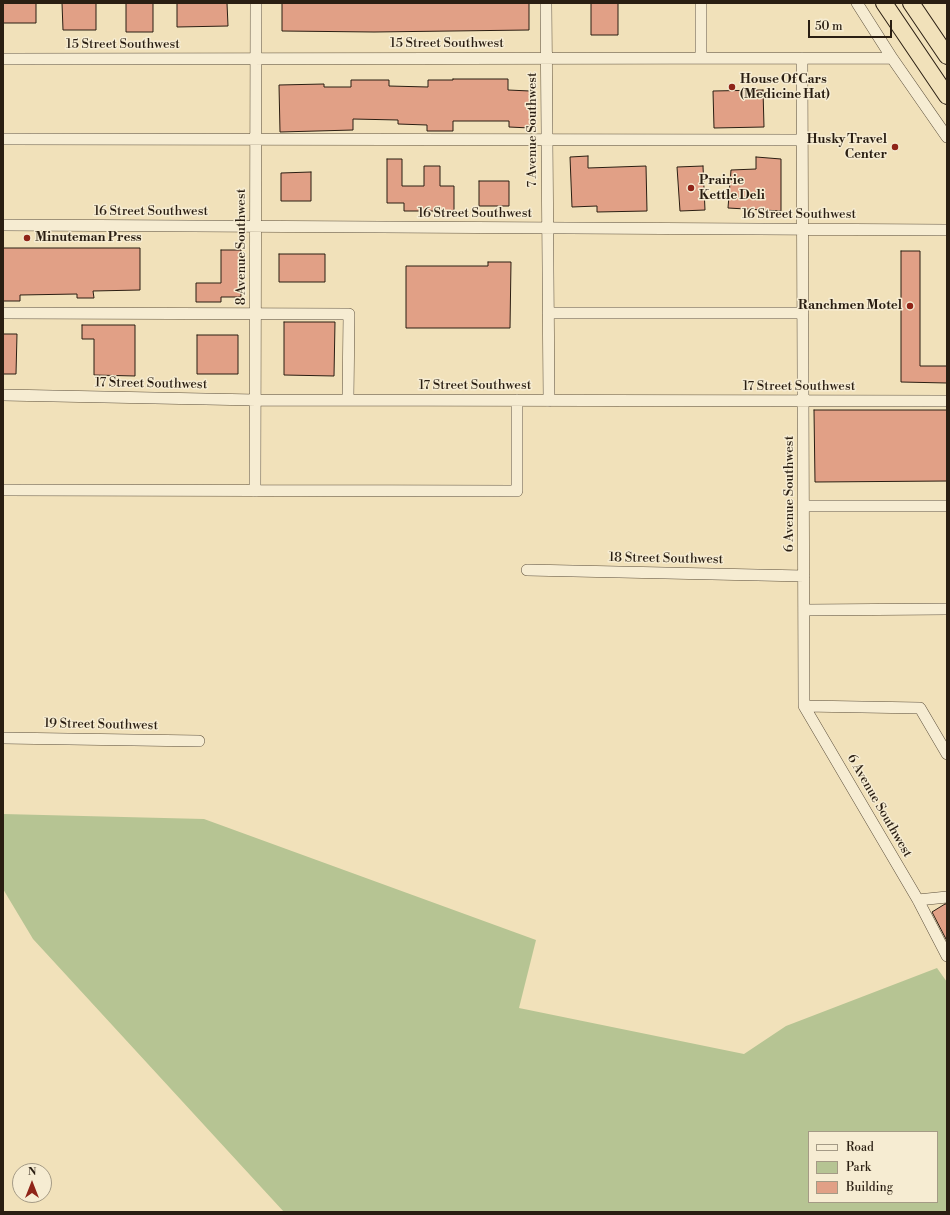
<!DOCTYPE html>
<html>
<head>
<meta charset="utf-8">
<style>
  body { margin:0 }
  #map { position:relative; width:950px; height:1215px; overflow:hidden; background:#f1e1ba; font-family:"Libre Bodoni",serif }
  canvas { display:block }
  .frame { position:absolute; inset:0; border:4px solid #2a1e12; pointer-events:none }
  .legend { position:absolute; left:808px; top:1131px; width:130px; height:72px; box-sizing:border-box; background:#f6ecd2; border:1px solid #a49a85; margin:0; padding:5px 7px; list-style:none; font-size:12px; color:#2a1e12 }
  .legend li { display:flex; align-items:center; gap:8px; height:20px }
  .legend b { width:20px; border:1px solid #a49a85 }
  .north { position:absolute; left:12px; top:1163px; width:40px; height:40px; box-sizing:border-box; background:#f6ecd2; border:1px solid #a49a85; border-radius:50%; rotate:0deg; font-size:11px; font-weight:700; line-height:16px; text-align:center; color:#2a1e12 }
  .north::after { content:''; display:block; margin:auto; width:14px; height:18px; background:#8f2418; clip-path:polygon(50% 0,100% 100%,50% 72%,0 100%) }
  .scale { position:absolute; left:808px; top:20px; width:84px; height:18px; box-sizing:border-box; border:2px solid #2a1e12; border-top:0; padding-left:5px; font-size:12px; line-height:14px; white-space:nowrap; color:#2a1e12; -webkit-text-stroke:3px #f6ecd2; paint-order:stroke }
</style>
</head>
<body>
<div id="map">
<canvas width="950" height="1215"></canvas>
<div class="frame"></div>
<ul class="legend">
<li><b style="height:5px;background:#f6ecd2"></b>Road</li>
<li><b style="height:11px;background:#b6c493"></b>Park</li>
<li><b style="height:11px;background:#e1a086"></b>Building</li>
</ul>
<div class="north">N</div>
<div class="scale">50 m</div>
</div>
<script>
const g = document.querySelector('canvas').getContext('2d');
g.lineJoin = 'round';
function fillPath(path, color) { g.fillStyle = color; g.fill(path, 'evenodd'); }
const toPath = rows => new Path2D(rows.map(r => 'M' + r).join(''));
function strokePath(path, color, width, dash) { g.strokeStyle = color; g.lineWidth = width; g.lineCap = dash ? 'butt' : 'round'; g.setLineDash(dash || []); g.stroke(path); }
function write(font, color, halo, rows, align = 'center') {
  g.font = font + ' "Libre Bodoni",serif'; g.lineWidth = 3; g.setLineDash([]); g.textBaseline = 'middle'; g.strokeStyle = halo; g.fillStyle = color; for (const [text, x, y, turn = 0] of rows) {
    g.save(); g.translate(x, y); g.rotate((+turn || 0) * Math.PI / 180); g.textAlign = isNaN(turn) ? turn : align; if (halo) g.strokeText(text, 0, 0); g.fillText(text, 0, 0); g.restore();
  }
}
const green = toPath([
  [3,814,204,819,536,940,519,1008,744,1054,786,1026,937,968,947,982,947,1212,284,1212,33,939,3,889],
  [809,1132,937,1132,937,1202,809,1202]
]);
const building = toPath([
  [3,3,36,3,36,23,3,23,3,3],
  [62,3,96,3,96,30,63,30,62,3],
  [126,3,153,3,153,32,126,32,126,3],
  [177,3,227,3,228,26,177,27,177,3],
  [282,3,529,3,529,30,374,32,282,31,282,3],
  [591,3,618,3,618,35,591,35,591,3],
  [453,79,508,79,508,90,530,91,530,128,509,127,509,121,453,121,453,131,427,131,427,125,398,124,398,120,353,119,353,130,280,132,279,85,324,84,324,87,351,87,351,80,389,80,389,86,428,87,428,80,453,80,453,79],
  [763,90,764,127,714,128,713,91,763,90],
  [588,156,588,168,646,166,647,211,597,212,597,206,572,207,570,157,588,156],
  [756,157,781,159,781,211,728,208,731,170,756,169,756,157],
  [387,159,402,159,402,186,424,186,424,166,440,166,440,186,454,186,454,211,404,211,404,203,387,203,387,159],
  [703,166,705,210,680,211,677,167,703,166],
  [311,172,311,201,281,201,281,173,311,172],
  [479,181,509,181,509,206,479,206,479,181],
  [3,248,140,248,140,290,93,291,94,298,77,298,77,294,20,295,20,301,3,301,3,248],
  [221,250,241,250,241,297,221,297,221,302,196,302,196,283,221,283,221,250],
  [901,251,920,251,920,366,947,366,947,383,901,382,901,251],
  [279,254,325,254,325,282,279,282,279,254],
  [488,262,511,262,510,328,406,328,406,266,488,266,488,262],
  [284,322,335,322,334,376,284,375,284,322],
  [82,325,135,325,135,376,94,375,94,339,82,339,82,325],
  [3,334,17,334,16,374,3,374,3,334],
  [197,335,238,335,238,374,197,374,197,335],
  [814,410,947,410,947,481,815,482,814,410],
  [945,904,947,904,947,941,932,912,945,904]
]);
const minor = toPath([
  [546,3,549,401],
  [701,3,701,58],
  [857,3,892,58,947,137],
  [802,58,804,706,918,900,947,956],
  [3,59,892,58],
  [3,139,802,140],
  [3,225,947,230],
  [3,313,349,314,348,400],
  [548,313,803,313],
  [3,395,256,400,947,401],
  [3,490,517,491,517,400],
  [255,491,256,3],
  [804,506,947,506],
  [527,570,804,576],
  [804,610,947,609],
  [804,706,920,708,947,754],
  [3,738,199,741],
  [918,900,947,897]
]);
const highway = toPath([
  [884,3,947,96],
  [911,3,947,56]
]);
const markers = [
  [732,87,4,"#8f2418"],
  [895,147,4,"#8f2418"],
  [691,188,4,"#8f2418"],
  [27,238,4,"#8f2418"],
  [910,306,4,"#8f2418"]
];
const streetNames = [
  ["15 Street Southwest",447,44],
  ["15 Street Southwest",123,45],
  ["7 Avenue Southwest",533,130,-90],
  ["16 Street Southwest",151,212],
  ["16 Street Southwest",475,214],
  ["16 Street Southwest",799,215],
  ["8 Avenue Southwest",242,247,-90],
  ["17 Street Southwest",151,384,1],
  ["17 Street Southwest",475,386],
  ["17 Street Southwest",799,387],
  ["6 Avenue Southwest",790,494,-90],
  ["18 Street Southwest",666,559,1],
  ["19 Street Southwest",101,725,1],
  ["6 Avenue Southwest",879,806,60]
];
const poiNames = [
  ["House Of Cars",740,80],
  ["(Medicine Hat)",740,95],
  ["Husky Travel",887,140,"right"],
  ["Center",887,155,"right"],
  ["Prairie",699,181],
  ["Kettle Deli",699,196],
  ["Minuteman Press",35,238],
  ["Ranchmen Motel",902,306,"right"]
];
fillPath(green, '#b6c493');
fillPath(building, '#e1a086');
strokePath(building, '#2a1e12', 1);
strokePath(minor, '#5c4f3c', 12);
strokePath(highway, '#2a1e12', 18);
strokePath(minor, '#f6ecd2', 11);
strokePath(highway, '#f1e1ba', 16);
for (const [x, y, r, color] of markers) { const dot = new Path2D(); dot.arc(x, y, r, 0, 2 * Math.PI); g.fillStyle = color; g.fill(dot); strokePath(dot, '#f6ecd2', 1.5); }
write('13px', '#2a1e12', '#f6ecd2', streetNames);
write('bold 13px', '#2a1e12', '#f6ecd2', poiNames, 'left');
</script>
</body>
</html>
